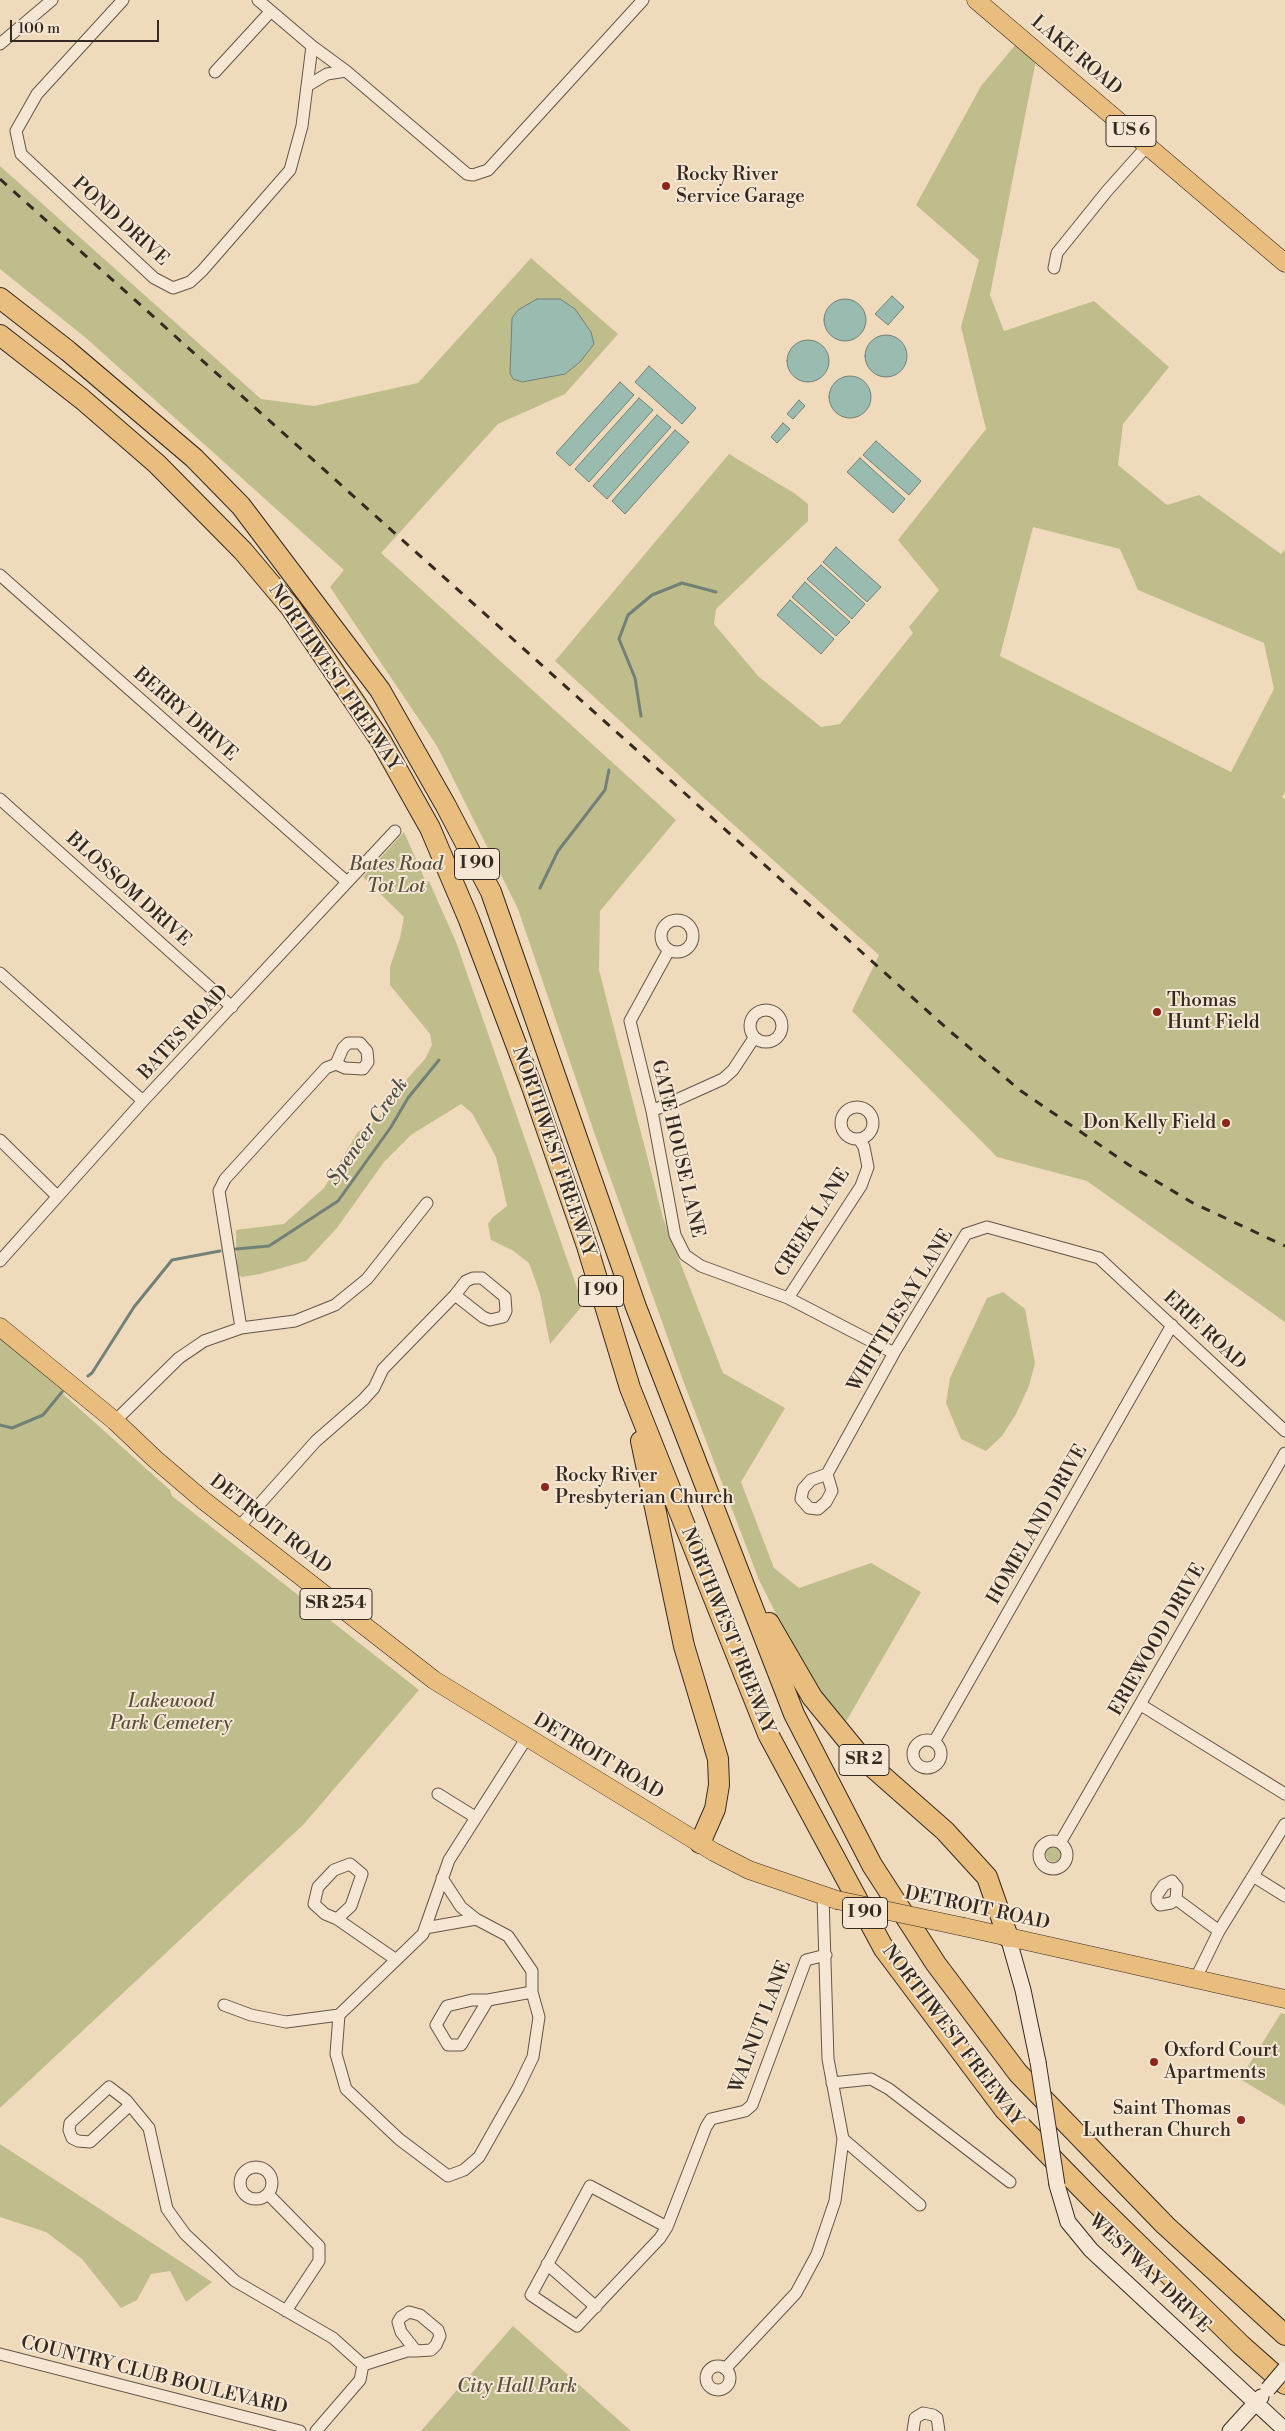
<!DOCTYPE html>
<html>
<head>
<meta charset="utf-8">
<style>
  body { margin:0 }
  #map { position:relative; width:1285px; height:2431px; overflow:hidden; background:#f0dabc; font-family:"Libre Bodoni",serif }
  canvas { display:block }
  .scale { position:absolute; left:10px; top:20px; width:149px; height:22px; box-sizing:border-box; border:2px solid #352a22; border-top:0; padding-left:6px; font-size:15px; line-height:18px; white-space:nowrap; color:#352a22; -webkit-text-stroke:4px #f5e7d3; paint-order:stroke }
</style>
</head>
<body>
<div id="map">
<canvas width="1285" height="2431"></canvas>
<div class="scale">100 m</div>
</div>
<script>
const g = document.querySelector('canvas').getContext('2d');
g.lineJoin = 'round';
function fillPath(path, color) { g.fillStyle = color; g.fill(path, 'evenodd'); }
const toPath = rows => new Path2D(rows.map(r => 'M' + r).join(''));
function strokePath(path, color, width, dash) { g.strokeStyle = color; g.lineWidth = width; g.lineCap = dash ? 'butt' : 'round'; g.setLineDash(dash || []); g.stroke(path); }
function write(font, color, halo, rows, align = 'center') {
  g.font = font + ' "Libre Bodoni",serif'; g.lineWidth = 4; g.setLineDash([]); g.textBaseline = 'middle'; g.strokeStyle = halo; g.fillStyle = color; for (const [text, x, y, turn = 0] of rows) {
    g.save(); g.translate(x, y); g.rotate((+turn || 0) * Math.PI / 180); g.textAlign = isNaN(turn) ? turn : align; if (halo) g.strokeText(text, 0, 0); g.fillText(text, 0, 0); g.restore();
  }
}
const green = toPath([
  [1017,43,1036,60,990,295,1004,331,1094,301,1169,367,1123,424,1118,465,1167,505,1199,495,1281,554,1285,550,1285,792,1282,797,1285,799,1285,1322,1087,1181,997,1157,852,1011,879,955,705,799,555,661,729,454,794,493,808,504,808,521,716,609,714,624,759,677,821,727,840,724,913,633,909,627,939,590,898,540,986,429,961,327,979,260,916,205,981,86],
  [1033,527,1120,549,1138,590,1264,643,1274,689,1231,772,1000,656],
  [0,166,261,399,314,406,418,383,531,258,618,334,565,394,498,424,381,553,676,820,600,911,599,970,663,1218,723,1373,785,1408,741,1482,774,1568,799,1588,871,1563,921,1592,844,1725,802,1665,759,1580,684,1383,595,1135,518,909,437,746,330,587,344,570,86,338,0,269],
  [560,299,575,310,591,332,538,378,522,382],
  [404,832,426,882,429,881,456,942,583,1305,550,1344,540,1294,529,1263,512,1250,491,1240,488,1224,493,1217,507,1206,496,1157,472,1113,461,1104,411,1135,384,1162,337,1228,306,1261,260,1274,242,1277,237,1274,236,1230,284,1224,324,1188,358,1132,377,1119,390,1104,407,1079,425,1059,432,1045,430,1034,390,985,390,967,400,938,404,917,363,877],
  [1003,1292,1025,1309,1035,1363,1029,1386,1016,1414,1002,1436,986,1451,961,1439,946,1403,950,1378,987,1298],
  [0,1338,67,1389,54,1403,63,1394,170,1490,172,1496,419,1690,304,1824,0,2108],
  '1046 1854a8 8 0 1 1 16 0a8 8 0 1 1-16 0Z',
  [1281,2013,1285,2014,1285,2106,1240,2079],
  [0,2144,212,2282,186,2302,170,2271,151,2274,137,2300,121,2308,82,2259,46,2232,0,2217],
  [513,2326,586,2391,631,2431,421,2431]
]);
const water = toPath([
  [892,296,904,307,888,325,875,314,892,296],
  '824 320a21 21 0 1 1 42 0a21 21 0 1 1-42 0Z',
  [537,299,560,299,575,309,591,332,594,344,580,362,565,374,522,382,513,379,510,373,512,318,518,310,537,299],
  '865 356a21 21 0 1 1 42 0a21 21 0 1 1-42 0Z',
  '787 361a21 21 0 1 1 42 0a21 21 0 1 1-42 0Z',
  [649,366,696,408,682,424,635,382,649,366],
  '829 397a21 21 0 1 1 42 0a21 21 0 1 1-42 0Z',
  [620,382,634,395,570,466,556,453,620,382],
  [639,398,653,410,589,482,575,469,639,398],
  [799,400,805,406,793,419,787,414,799,400],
  [657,415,671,427,607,499,593,486,657,415],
  [783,423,790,429,777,443,771,437,783,423],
  [675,430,689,442,625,514,612,501,675,430],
  [876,441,921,481,909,495,863,455,876,441],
  [860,458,905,499,893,513,847,472,860,458],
  [836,547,881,587,867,602,823,562,836,547],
  [821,565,865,604,852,619,807,579,821,565],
  [805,582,850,622,836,636,792,597,805,582],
  [790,600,834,639,821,654,777,615,790,600]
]);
const stream = toPath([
  [641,716,635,678,619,639,628,615,652,595,682,583,716,592],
  [540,888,558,851,605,790,609,770],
  [236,1249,269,1246,338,1201,391,1127,408,1098,439,1060],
  [88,1376,92,1373,134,1307,172,1260,220,1251],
  [0,1425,12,1428,43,1415,62,1392]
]);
const minor = toPath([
  [123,0,37,94,16,131,21,154,154,278,173,288,190,282,202,271,290,170,302,126,312,46,258,0],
  [0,44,52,0],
  [312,46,346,71],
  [215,72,271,11],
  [307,86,327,74,346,71,467,174,473,175,488,170,643,0],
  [1054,268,1057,253,1107,191,1148,145],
  [0,575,346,881],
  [0,799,232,1007],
  '661 936a16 16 0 1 1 32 0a16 16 0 1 1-32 0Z',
  [669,950,630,1021,652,1111,675,1235,685,1255,701,1266,788,1298,894,1353],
  [0,973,143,1101],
  '750 1026a16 16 0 1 1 32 0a16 16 0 1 1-32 0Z',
  '841 1123a16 16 0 1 1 32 0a16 16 0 1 1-32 0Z',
  [652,1111,723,1079,733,1070,754,1038],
  [0,1140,57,1196],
  [0,1261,143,1101,395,831],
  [788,1298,861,1186,868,1167,864,1147,859,1139],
  [241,1328,219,1191,225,1179,326,1068,336,1064,345,1068,363,1069,368,1062,367,1051,360,1043,348,1043,343,1048,336,1064],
  [115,1421,179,1358,204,1341,241,1328,295,1321,335,1305,367,1279,427,1203],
  [827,1474,832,1491,826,1502,818,1509,809,1508,801,1499,803,1489,811,1480,827,1474,894,1353,966,1234,987,1227,1099,1258,1285,1431],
  [239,1527,316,1441,363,1400,374,1388,383,1369,455,1295,483,1317,490,1320,503,1317,506,1311,505,1297,482,1278,473,1278,466,1281,455,1295],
  [1141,1705,1285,1794],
  '913 1754a14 14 0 1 1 28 0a14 14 0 1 1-28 0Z',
  [934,1742,1172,1325],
  [438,1794,475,1817],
  '1039 1855a14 14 0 1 1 28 0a14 14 0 1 1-28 0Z',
  [1060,1843,1285,1453],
  [1253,1876,1285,1896],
  [442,1878,461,1907,476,1919],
  [1172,1881,1177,1887,1176,1899,1171,1903,1160,1905,1157,1901,1157,1895,1164,1885,1172,1881],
  [1176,1899,1219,1931],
  [337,1919,325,1914,314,1904,318,1887,334,1870,350,1864,362,1874,351,1906,337,1919,395,1959],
  [1196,1978,1219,1931,1285,1824],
  [488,2000,472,2000,447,2006,436,2025,448,2045,461,2045,488,2000,532,1992],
  [224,2005,251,2015,286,2022,339,2015,423,1934,449,1860,526,1739],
  [339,2015,336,2054,346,2089,399,2139,448,2176,464,2170,479,2157,518,2088,533,2057,539,2017,532,1992,532,1971,508,1936,476,1919,425,1928],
  [832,2083,871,2079,889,2089,1010,2182],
  [130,2105,90,2142,78,2141,72,2138,69,2130,70,2123,109,2087,126,2100,149,2128,167,2209,185,2234,235,2281,333,2338,363,2365],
  [843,2139,920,2205],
  '240 2183a16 16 0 1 1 32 0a16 16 0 1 1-32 0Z',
  [268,2194,319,2246,319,2261,286,2311],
  [667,2227,590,2186,531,2295,577,2326,660,2238,667,2227,706,2127,711,2119,745,2111,752,2105,806,1960,826,1955],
  [547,2264,596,2307],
  [0,2354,300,2431],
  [363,2365,407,2351,416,2351,431,2350,436,2345,440,2336,438,2330,420,2315,409,2312,401,2317,398,2322,401,2332,416,2351],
  '706 2378a12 12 0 1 1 24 0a12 12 0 1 1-24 0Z',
  [725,2369,796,2293,817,2254,835,2201,843,2139,828,2059,823,1897],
  [316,2431,360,2380,363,2365],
  [913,2431,915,2418,923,2413,933,2415,937,2418,939,2431]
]);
const secondary = toPath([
  [1008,1937,1023,1990,1038,2062],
  [1057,2185,1068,2222,1091,2250,1285,2430],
  [1230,2431,1261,2397]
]);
const primary = toPath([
  [976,0,1285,263],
  [0,1327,115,1421,155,1459,203,1500,434,1680,714,1852,749,1870,837,1900],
  [964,1927,1285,1999]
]);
const motorway = toPath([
  [0,298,68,351,194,458,241,506,380,690,446,806,491,892,636,1307,794,1714,872,1865,936,1964,1018,2073,1165,2225,1285,2335],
  [0,335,82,399,157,464,243,551,291,608,381,741,430,828,469,920,531,1084,587,1246,630,1388,768,1734,884,1949,1004,2109,1092,2199,1241,2345,1285,2384],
  [641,1441,684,1646,718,1759,719,1785,715,1809,700,1843],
  [769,1623,812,1697,861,1757,945,1831,987,1877,1008,1937]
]);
const rail = toPath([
  [0,179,952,1033,1021,1091,1129,1165,1193,1203,1285,1246]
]);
const secondaryBridge = toPath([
  [1038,2062,1057,2185],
  [1268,2389,1285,2369]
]);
const primaryBridge = toPath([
  [837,1900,964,1927]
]);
const markers = [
  [666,186,5,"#8f2418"],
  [1157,1012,5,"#8f2418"],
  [1226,1123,5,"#8f2418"],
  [545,1487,5,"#8f2418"],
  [1154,2062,5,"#8f2418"],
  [1241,2120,5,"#8f2418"]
];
const shields = [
  [1131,131,50],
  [477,864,45],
  [601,1291,45],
  [336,1604,72],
  [864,1760,50],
  [865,1913,45]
];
const shieldNames = [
  ["US 6",1131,131],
  ["I 90",477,864],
  ["I 90",601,1291],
  ["SR 254",336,1604],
  ["SR 2",864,1760],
  ["I 90",865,1913]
];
const streetNames = [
  ["LAKE ROAD",1076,56,40],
  ["POND DRIVE",120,222,42],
  ["NORTHWEST FREEWAY",334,678,56],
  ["BERRY DRIVE",185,715,41],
  ["BLOSSOM DRIVE",128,890,42],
  ["BATES ROAD",184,1033,-47],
  ["GATE HOUSE LANE",677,1149,77],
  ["NORTHWEST FREEWAY",553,1152,71],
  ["CREEK LANE",813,1223,-58],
  ["WHITTLESAY LANE",901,1311,-59],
  ["ERIE ROAD",1204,1331,43],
  ["DETROIT ROAD",270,1525,38],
  ["HOMELAND DRIVE",1038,1525,-60],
  ["NORTHWEST FREEWAY",727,1631,68],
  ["ERIEWOOD DRIVE",1158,1640,-60],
  ["DETROIT ROAD",598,1757,31],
  ["DETROIT ROAD",977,1909,12],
  ["WALNUT LANE",761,2027,-69],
  ["NORTHWEST FREEWAY",952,2036,53],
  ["WESTWAY DRIVE",1149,2274,44],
  ["COUNTRY CLUB BOULEVARD",154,2376,14]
];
const poiNames = [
  ["Rocky River",676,175],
  ["Service Garage",676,197],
  ["Thomas",1167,1001],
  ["Hunt Field",1167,1023],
  ["Don Kelly Field",1216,1123,"right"],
  ["Rocky River",555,1476],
  ["Presbyterian Church",555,1498],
  ["Oxford Court",1164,2051],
  ["Apartments",1164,2073],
  ["Saint Thomas",1231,2109,"right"],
  ["Lutheran Church",1231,2131,"right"]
];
const parkNames = [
  ["Bates Road",396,865],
  ["Tot Lot",396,887],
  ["Lakewood",171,1702],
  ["Park Cemetery",171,1724],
  ["City Hall Park",517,2387]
];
const waterNames = [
  ["Spencer Creek",368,1132,-55]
];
fillPath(green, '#c0bd8c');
fillPath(water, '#9abbb0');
strokePath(water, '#728177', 1);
strokePath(stream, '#728177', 3);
strokePath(minor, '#645648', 13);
strokePath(secondary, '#352a22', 17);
strokePath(primary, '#352a22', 19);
strokePath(motorway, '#352a22', 22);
strokePath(minor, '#f5e7d3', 11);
strokePath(secondary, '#f5e7d3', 15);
strokePath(primary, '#e8bd7e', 18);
strokePath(motorway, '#e8bd7e', 20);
strokePath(rail, '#352a22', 3, [9, 9]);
strokePath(secondaryBridge, '#352a22', 17, []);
strokePath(primaryBridge, '#352a22', 19, []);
strokePath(secondaryBridge, '#f5e7d3', 15);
strokePath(primaryBridge, '#e8bd7e', 18);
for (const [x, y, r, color] of markers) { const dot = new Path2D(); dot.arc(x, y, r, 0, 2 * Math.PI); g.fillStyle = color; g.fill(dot); strokePath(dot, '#f5e7d3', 2); }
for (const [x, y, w] of shields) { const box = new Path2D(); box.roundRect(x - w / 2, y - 15.5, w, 31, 4); g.fillStyle = '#f5e7d3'; g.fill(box); strokePath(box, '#352a22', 1); }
write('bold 18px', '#352a22', null, shieldNames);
write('19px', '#352a22', '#f5e7d3', streetNames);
write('19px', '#352a22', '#f5e7d3', poiNames, 'left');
write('italic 19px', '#584f3c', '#f5e7d3', parkNames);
write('italic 20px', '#4e4e46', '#f5e7d3', waterNames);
</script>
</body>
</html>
